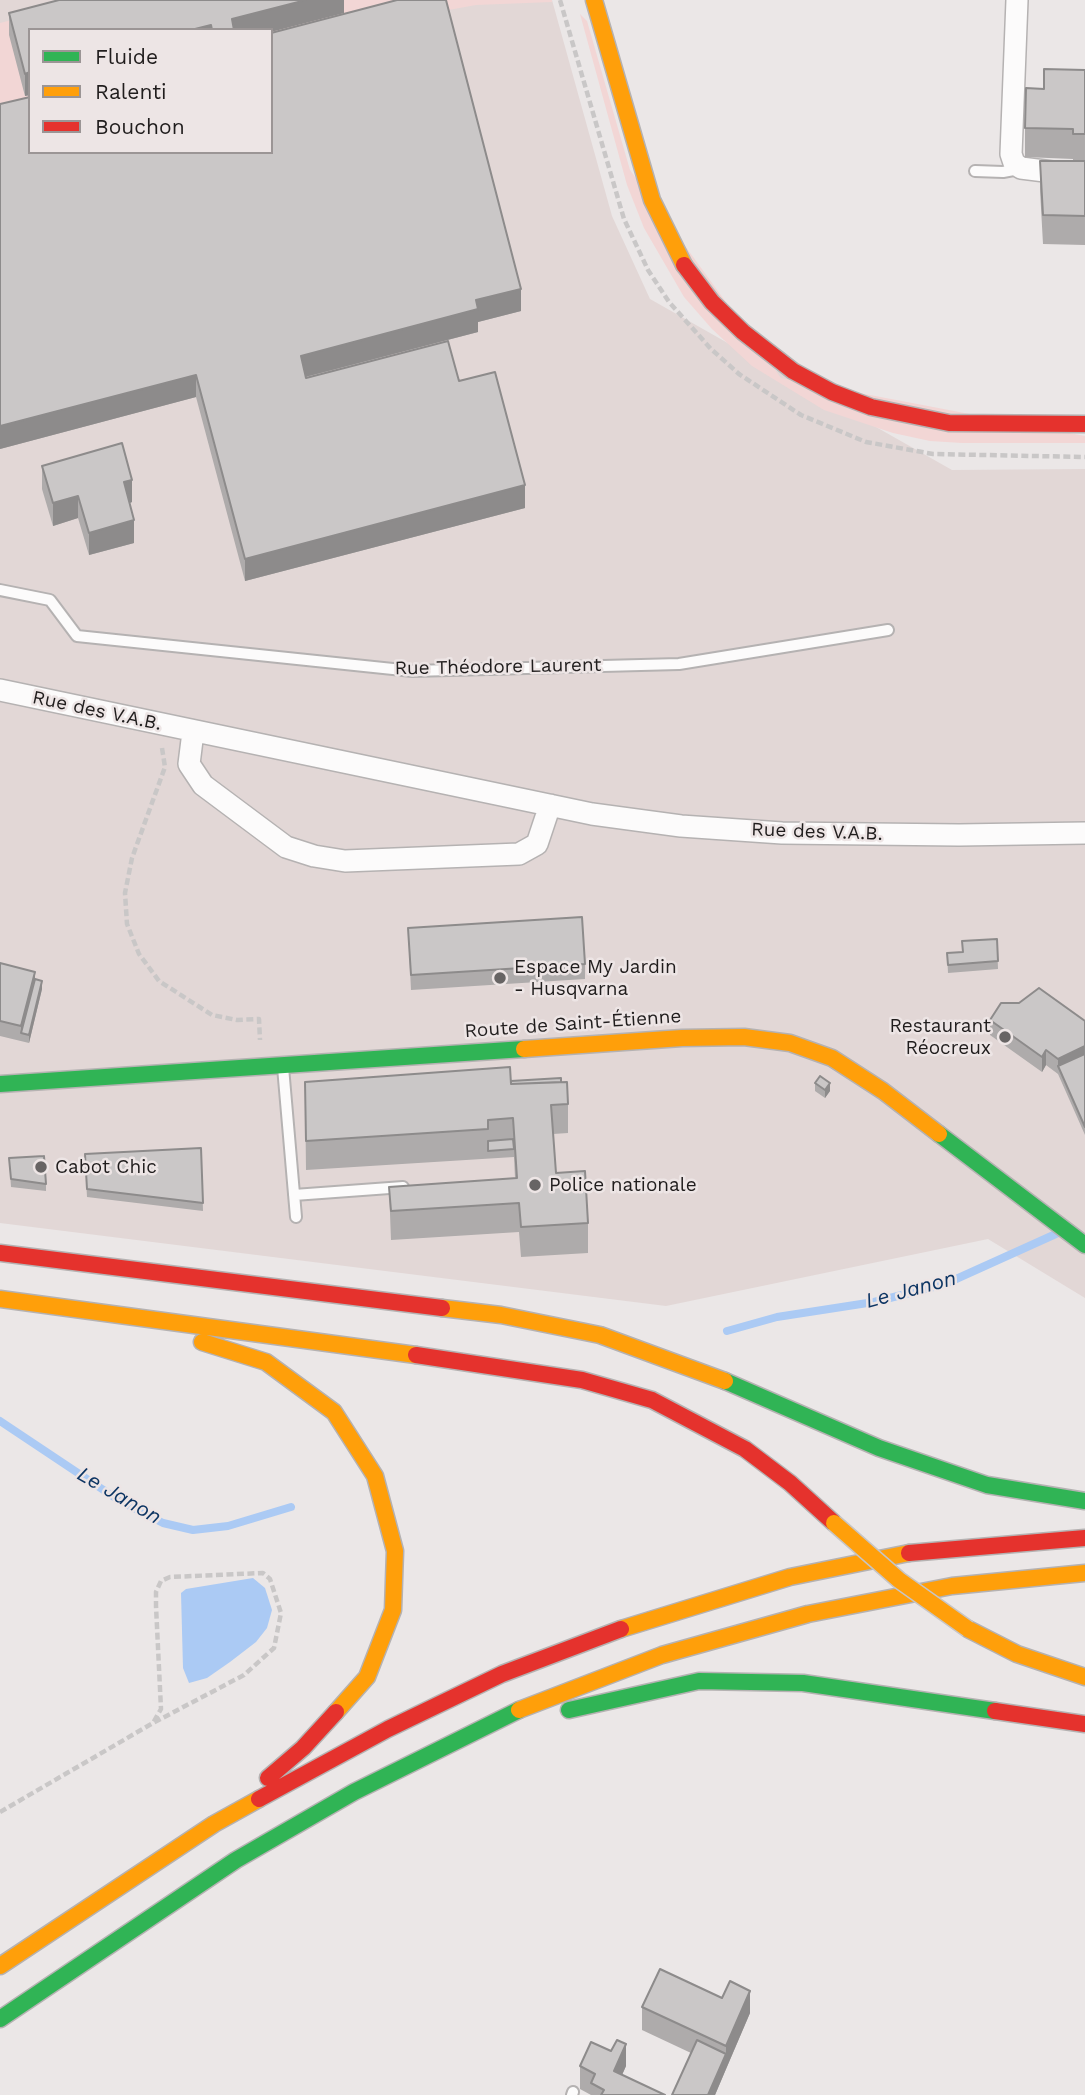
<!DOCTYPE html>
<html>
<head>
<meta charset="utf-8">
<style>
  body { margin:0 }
  #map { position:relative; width:1085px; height:2095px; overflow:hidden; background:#ebe7e7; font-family:"Work Sans",sans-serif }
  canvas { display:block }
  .legend { position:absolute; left:28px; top:28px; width:245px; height:126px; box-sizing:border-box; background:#ede5e5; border:2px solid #9b9595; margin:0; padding:9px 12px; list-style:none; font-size:21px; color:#201d1d }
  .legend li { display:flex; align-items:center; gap:14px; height:35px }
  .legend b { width:35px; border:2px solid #9b9595 }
</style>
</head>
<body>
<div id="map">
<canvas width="1085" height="2095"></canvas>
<ul class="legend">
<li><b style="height:9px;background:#30b455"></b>Fluide</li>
<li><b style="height:9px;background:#ff9f0a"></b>Ralenti</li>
<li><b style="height:9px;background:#e5322d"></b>Bouchon</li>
</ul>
</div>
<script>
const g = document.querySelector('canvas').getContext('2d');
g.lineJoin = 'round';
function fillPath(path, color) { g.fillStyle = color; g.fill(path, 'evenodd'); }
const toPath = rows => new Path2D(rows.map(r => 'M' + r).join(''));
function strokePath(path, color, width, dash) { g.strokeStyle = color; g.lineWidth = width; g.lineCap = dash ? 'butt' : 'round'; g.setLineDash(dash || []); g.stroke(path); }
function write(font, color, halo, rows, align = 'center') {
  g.font = font + ' "Work Sans",sans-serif'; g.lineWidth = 5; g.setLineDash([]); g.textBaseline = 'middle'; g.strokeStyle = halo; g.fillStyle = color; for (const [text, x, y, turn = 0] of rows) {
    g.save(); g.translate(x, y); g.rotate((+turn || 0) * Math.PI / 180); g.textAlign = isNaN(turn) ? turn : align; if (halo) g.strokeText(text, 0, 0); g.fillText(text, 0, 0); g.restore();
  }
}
const built = toPath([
  [0,0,552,0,612,216,650,299,952,470,1085,469,1085,1298,988,1239,666,1306,0,1223],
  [30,30,271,30,271,152,30,152]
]);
const green = toPath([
  [89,0,30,30,10,35,25,96,30,95,30,119,0,127,0,23],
  [341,0,552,0,552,2,476,5,443,11,271,56,271,32,344,13],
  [580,14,587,21,630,170,781,378,1085,436,1085,443,962,443,930,441,893,433,824,410,752,366,712,329,684,297,644,228,627,185]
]);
const water = toPath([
  [253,1578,265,1588,272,1610,267,1628,256,1642,230,1662,207,1678,189,1683,183,1668,181,1593,186,1589]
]);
const stream = toPath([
  [727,1331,777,1317,874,1302,945,1284,1058,1233],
  [0,1421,120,1501,163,1523,193,1530,228,1526,291,1507]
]);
const path = toPath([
  [560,0,624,219,648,270,669,302,711,349,739,374,801,415,866,442,933,454,1085,457],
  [162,748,165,767,132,858,125,893,127,924,139,954,159,981,212,1015,237,1020,259,1019,260,1040],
  [0,1812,153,1723,244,1675,274,1648,281,1613,270,1579,263,1573,170,1577,161,1581,156,1592,156,1606,161,1709,153,1723]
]);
const lane = toPath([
  [975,171,1003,172,1019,169],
  [0,590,50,600,77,636,412,671,679,664,888,630],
  [283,1067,296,1217],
  [294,1195,403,1187],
  [572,2095,573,2092]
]);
const street = toPath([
  [1017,0,1011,154,1014,163,1021,168,1085,176],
  [0,690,592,814,681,826,782,833,959,835,1085,833],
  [193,732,189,764,203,785,286,847,314,856,345,861,519,854,537,844,550,805]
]);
const fast = toPath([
  [0,1084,524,1049],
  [939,1134,1085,1245],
  [725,1381,879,1448,987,1485,1085,1501],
  [569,1710,699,1681,803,1683,995,1711],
  [0,2019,236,1860,354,1792,519,1710]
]);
const slow = toPath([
  [594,0,652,200,684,265],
  [524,1049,682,1038,744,1037,790,1043,832,1058,883,1091,939,1134],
  [0,1299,416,1355],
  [442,1308,501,1315,600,1335,725,1381],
  [202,1342,266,1362,334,1412,375,1476,395,1551,393,1610,367,1677,336,1712],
  [621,1629,790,1577,909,1553],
  [968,1629,1017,1654,1085,1677],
  [519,1710,662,1655,808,1614,952,1586,1085,1573],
  [0,1966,214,1824,259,1799]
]);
const jam = toPath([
  [684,265,712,302,743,332,793,371,832,392,871,407,949,423,1085,424],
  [0,1253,442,1308],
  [416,1355,582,1380,652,1400,745,1449,790,1483,834,1523],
  [909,1553,1085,1538],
  [995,1711,1085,1724],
  [268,1778,303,1748,336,1712],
  [259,1799,388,1729,502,1674,621,1629]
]);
const slowBridge = toPath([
  [834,1523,899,1580,968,1629]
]);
const wall = toPath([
  [344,0,344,13,271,30,30,30,30,95,25,96,9,35,9,13],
  [1085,70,1085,245,1043,244,1040,190,1040,161,1073,161,1073,159,1025,157,1025,128,1044,89],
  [0,104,521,311,478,322,478,332,306,377,306,378,459,381,525,508,245,581,196,397,0,449],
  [42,466,132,502,130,503,134,543,89,555,78,518,53,526,42,489],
  [408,928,585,964,585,979,411,990],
  [997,939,998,969,948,973,947,953,962,952,962,941],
  [0,963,35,980,42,989,29,1043,0,1036],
  [1019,1003,1085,1021,1085,1135,1058,1074,1046,1065,1042,1072,990,1035,990,1020],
  [511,1081,561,1082,568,1104,568,1133,553,1134,556,1173,588,1223,588,1253,521,1257,519,1232,391,1240,389,1187,515,1178,514,1157,306,1170,305,1082],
  [815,1083,830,1091,825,1098,815,1091],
  [201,1148,203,1211,87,1197,85,1161],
  [9,1158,46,1184,46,1191,11,1187],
  [642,2007,750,2013,715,2095,672,2095,691,2053,642,2030],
  [580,2066,626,2066,622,2075,665,2095,591,2095,580,2089]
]);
const shadedWall = toPath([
  [306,0,344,0,344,13,271,32,271,30,232,30,232,19],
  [211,25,211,30,191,30],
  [30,72,30,95,25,96,25,74],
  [521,289,521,311,478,322,478,332,301,378,301,356,476,300],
  [196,375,196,397,0,449,0,426],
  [132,480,132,502,124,505,124,482],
  [525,485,525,508,245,581,245,559],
  [78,496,78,518,53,526,53,503],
  [134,520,134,543,89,555,89,533],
  [35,972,35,987,21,1033,21,1026],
  [42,981,42,989,29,1043,29,1035],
  [1085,1046,1085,1062,1058,1066,1058,1059],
  [1046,1050,1046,1065,1042,1072,1042,1057],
  [830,1083,830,1091,825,1098,825,1090],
  [750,1991,750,2013,726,2069,726,2046],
  [626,2044,626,2066,614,2093,614,2071],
  [726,2054,726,2069,715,2095,708,2095]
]);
const building = toPath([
  [59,0,306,0,232,19,234,30,212,30,211,25,191,30,30,30,30,72,25,74,9,13,59,0],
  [397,0,446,0,521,289,476,300,478,309,301,356,306,378,448,341,459,381,495,372,525,485,245,559,196,375,0,426,0,104,30,97,30,152,271,152,271,33,397,0],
  [1044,69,1085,70,1085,134,1073,134,1073,129,1025,128,1026,88,1044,89,1044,69],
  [1040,161,1085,161,1085,216,1043,215,1040,161],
  [122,443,132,480,124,482,134,520,89,533,78,496,53,503,42,466,122,443],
  [582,917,585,964,411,975,408,928,582,917],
  [997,939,998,961,948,965,947,953,963,952,962,941,997,939],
  [0,963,35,972,21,1026,0,1021,0,963],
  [35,979,42,981,29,1035,21,1033,35,979],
  [1039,988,1085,1021,1085,1046,1058,1059,1046,1050,1042,1057,990,1020,1001,1003,1019,1003,1039,988],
  [1085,1054,1085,1127,1058,1066,1085,1054],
  [510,1067,511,1084,567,1082,568,1104,551,1105,556,1173,585,1171,588,1223,521,1227,519,1203,391,1211,389,1187,517,1178,513,1118,488,1120,488,1129,306,1141,305,1082,510,1067],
  [820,1076,830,1083,825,1090,815,1083,820,1076],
  [561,1078,561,1082,511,1084,511,1081,561,1078],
  [513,1139,514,1149,488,1151,488,1141,513,1139],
  [201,1148,203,1203,87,1189,85,1154,201,1148],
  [44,1156,46,1184,11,1179,9,1158,44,1156],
  [660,1969,722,1998,730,1981,750,1991,726,2046,642,2007,660,1969],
  [617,2040,626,2044,614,2071,665,2095,601,2095,604,2090,591,2083,595,2074,580,2066,591,2042,611,2051,617,2040],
  [697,2040,726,2054,708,2095,672,2095,697,2040]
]);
const markers = [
  [500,978,7,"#676464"],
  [1005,1037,7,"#676464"],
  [41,1167,7,"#676464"],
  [535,1185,7,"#676464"]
];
const streetNames = [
  ["Rue Théodore Laurent",498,667,-1],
  ["Rue des V.A.B.",97,711,12],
  ["Rue des V.A.B.",817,832,2],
  ["Route de Saint-Étienne",573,1024,-4]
];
const poiNames = [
  ["Espace My Jardin",514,967],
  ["- Husqvarna",514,989],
  ["Restaurant",991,1026,"right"],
  ["Réocreux",991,1048,"right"],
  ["Cabot Chic",55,1167],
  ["Police nationale",549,1185]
];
const waterNames = [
  ["Le Janon",911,1290,-15],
  ["Le Janon",119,1496,30]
];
fillPath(built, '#e2d7d6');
fillPath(green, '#f2d6d5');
fillPath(water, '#abcaf4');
strokePath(stream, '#abcaf4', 8);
strokePath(lane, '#b5b2b2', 14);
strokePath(street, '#b5b2b2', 24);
strokePath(fast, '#b5b2b2', 19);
strokePath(slow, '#b5b2b2', 19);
strokePath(jam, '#b5b2b2', 19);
strokePath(path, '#c9c7c7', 4.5, [7, 3.5]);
strokePath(lane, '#fcfbfb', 10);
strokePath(street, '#fcfbfb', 21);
strokePath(fast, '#30b455', 16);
strokePath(slow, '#ff9f0a', 16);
strokePath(jam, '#e5322d', 16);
strokePath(slowBridge, '#c7c5c5', 19, []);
strokePath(slowBridge, '#ff9f0a', 16);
fillPath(wall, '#aeabab');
fillPath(shadedWall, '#8d8b8b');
fillPath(building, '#cac7c7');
strokePath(building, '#8d8b8b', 2);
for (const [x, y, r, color] of markers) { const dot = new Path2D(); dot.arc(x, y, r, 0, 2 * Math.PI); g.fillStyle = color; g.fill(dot); strokePath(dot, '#ede5e5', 2.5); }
write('19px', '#201d1d', '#ede5e5', streetNames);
write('19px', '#201d1d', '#ede5e5', poiNames, 'left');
write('italic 21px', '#0d3563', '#ede5e5', waterNames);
</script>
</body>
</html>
